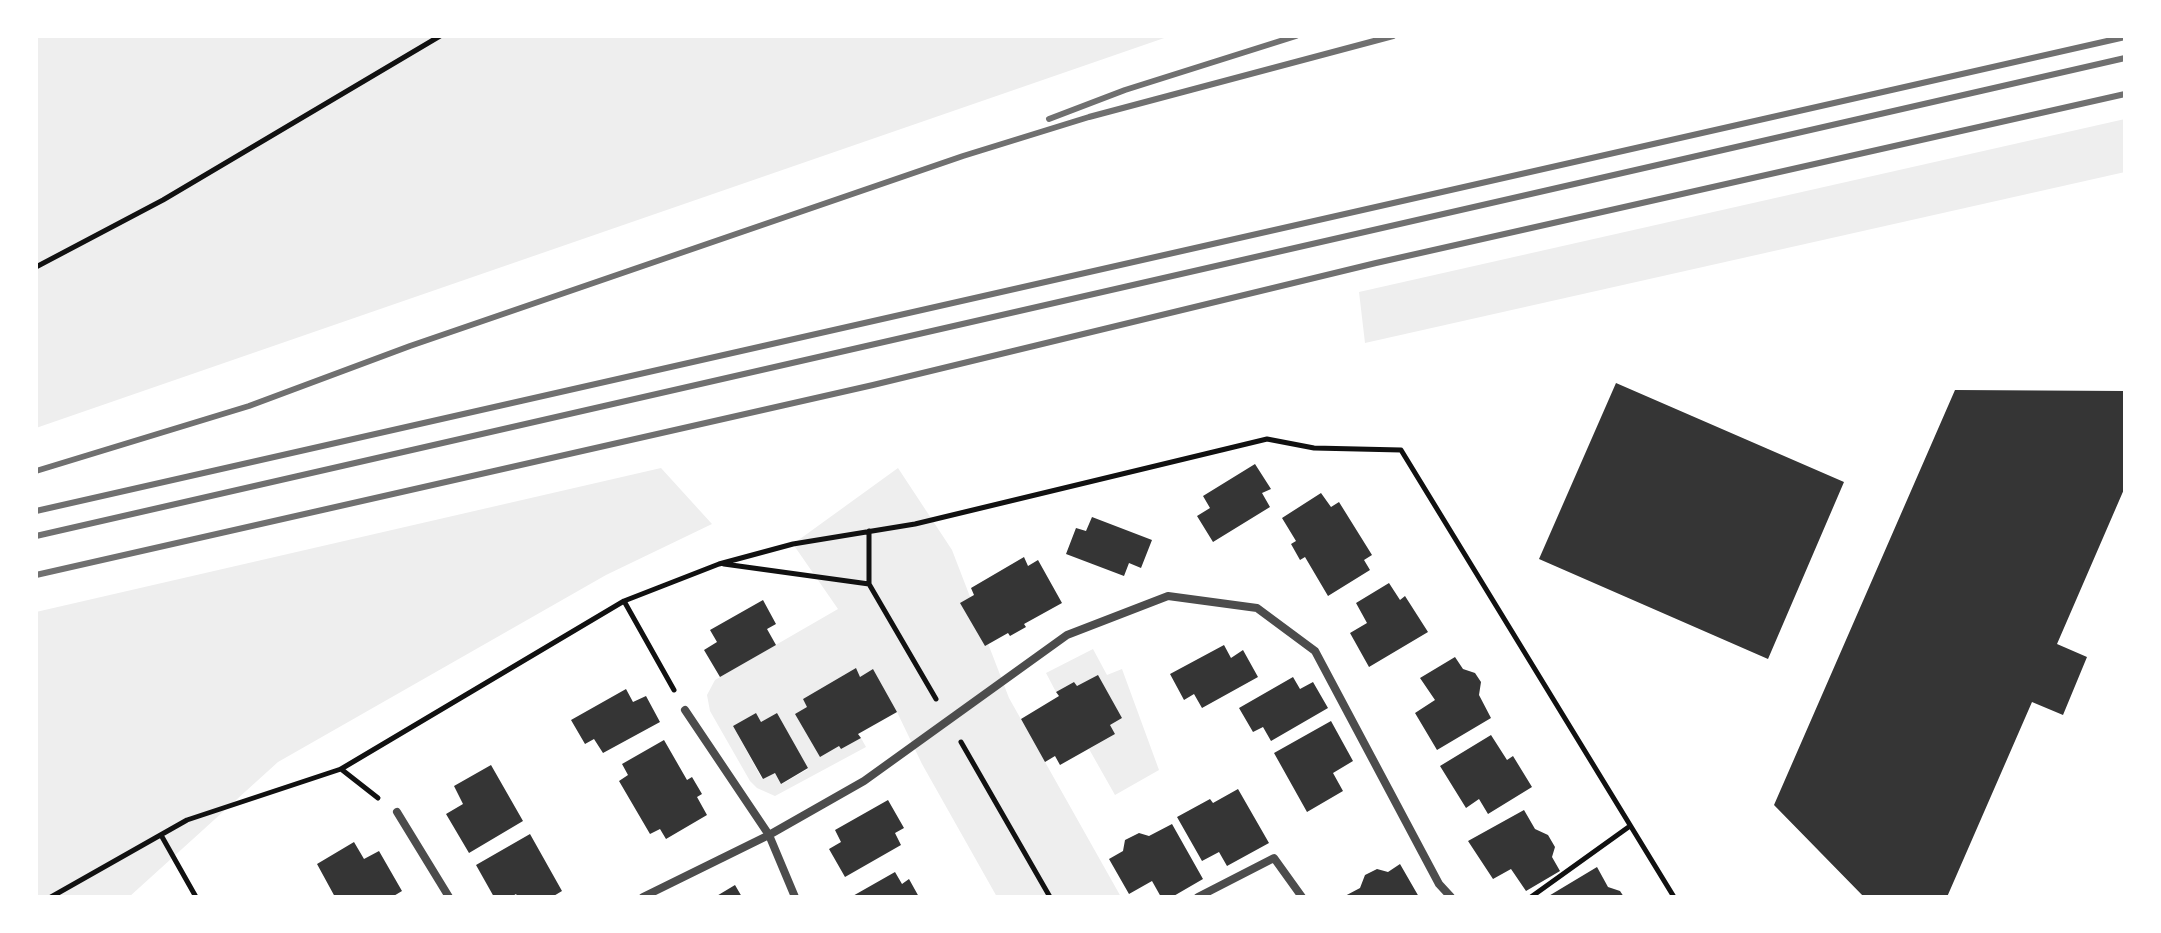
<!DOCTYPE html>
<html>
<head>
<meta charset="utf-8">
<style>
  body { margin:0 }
  #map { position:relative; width:2161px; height:933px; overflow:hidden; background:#fff; font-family:"Work Sans",sans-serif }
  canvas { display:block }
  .frame { position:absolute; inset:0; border:38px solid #fff; pointer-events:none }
</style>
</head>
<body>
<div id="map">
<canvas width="2161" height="933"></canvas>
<div class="frame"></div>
</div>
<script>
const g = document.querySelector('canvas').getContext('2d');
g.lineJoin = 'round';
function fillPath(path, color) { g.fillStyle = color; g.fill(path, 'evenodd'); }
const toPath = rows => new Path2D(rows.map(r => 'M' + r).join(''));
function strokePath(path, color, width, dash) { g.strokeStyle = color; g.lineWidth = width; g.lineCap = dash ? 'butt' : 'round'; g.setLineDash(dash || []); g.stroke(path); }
const green = toPath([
  [36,36,1170,36,36,428],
  [2125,119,2125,172,1365,343,1359,292],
  [661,468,712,524,606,575,278,762,129,897,36,897,36,612],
  [898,468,952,550,1009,698,1121,897,997,897,922,764,897,712,873,669,860,677,855,669,803,699,841,749,861,738,866,747,775,796,757,788,750,781,710,711,707,695,715,680,838,609,793,544],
  [756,713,761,722,777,713,808,769,782,784,775,773,762,779,733,726],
  [1093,649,1107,675,1122,669,1159,770,1115,795,1089,749,1115,734,1110,725,1122,718,1098,676,1077,686,1074,682,1056,692,1046,673]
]);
const building = toPath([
  [1616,383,1844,482,1768,659,1539,559],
  [1955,390,2125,391,2125,487,2057,644,2087,657,2063,715,2032,702,1947,897,1864,897,1774,805],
  [1255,464,1271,489,1262,493,1270,507,1213,542,1197,516,1210,508,1203,496],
  [1321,493,1331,507,1339,502,1372,555,1364,560,1370,570,1328,596,1305,557,1300,560,1291,544,1296,541,1282,518],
  [1092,517,1152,540,1141,568,1129,563,1124,576,1066,554,1076,528,1086,531],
  [1024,557,1028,566,1038,560,1062,603,1024,624,1026,627,1010,636,1008,633,985,646,960,603,974,595,971,588],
  [1389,583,1400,600,1405,596,1428,632,1369,667,1350,633,1367,623,1356,603],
  [763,600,776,624,767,629,776,645,720,677,704,650,717,642,710,630],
  [1224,645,1231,658,1243,650,1258,677,1202,708,1194,694,1184,700,1170,674],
  [1455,657,1463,669,1475,673,1481,682,1479,695,1491,718,1437,750,1415,713,1435,700,1420,678],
  [856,668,860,677,873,669,897,712,858,734,861,738,841,749,839,746,820,757,795,714,807,707,803,699],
  [1098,675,1122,718,1110,725,1115,734,1060,765,1055,756,1045,762,1021,719,1059,696,1056,692,1074,682,1077,686],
  [1293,677,1300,689,1313,682,1328,708,1271,741,1263,727,1253,732,1239,708],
  [626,689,633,702,646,696,660,722,603,753,594,739,585,744,571,720],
  [756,713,761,722,777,713,808,768,781,784,775,773,763,779,733,726],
  [1331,721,1353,761,1333,773,1343,791,1307,812,1274,753],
  [1491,735,1507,760,1513,756,1532,787,1488,814,1479,799,1466,808,1440,766],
  [664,740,687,780,692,777,702,794,697,797,707,815,666,839,660,829,650,834,619,781,628,775,622,764],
  [491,765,523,821,469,853,446,814,463,804,454,786],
  [1238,789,1269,843,1227,866,1219,852,1202,861,1177,817,1210,799,1213,803],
  [888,800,904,828,895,833,901,845,845,877,829,849,841,842,835,830],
  [1524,810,1535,829,1548,835,1555,847,1552,857,1560,871,1526,891,1511,869,1493,879,1468,841],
  [1172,824,1203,879,1172,897,1161,897,1152,881,1129,894,1109,859,1123,851,1125,840,1139,833,1149,836],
  [530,834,562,891,552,897,518,897,516,894,511,897,494,897,476,865],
  [354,842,364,859,379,851,402,891,392,897,335,897,317,864],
  [1400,864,1419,897,1343,897,1360,888,1365,875,1377,869,1388,872],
  [1597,867,1608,887,1620,891,1624,897,1547,897],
  [895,872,902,884,909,879,919,897,851,897],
  [735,885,742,897,715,897]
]);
const path = toPath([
  [36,267,163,200,440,36],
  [869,531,869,584,936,699],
  [724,564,869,584],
  [624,601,674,690],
  [961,742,1050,897],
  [341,769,378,798],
  [161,835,196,897],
  [51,897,187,820,341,769,624,601,719,564,793,544,915,524,1267,439,1314,448,1401,450,1674,897],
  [1531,897,1630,826]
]);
const minor = toPath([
  [685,710,769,835,795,897],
  [397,812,449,897],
  [643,897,769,835,864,781,1067,635,1168,596,1257,608,1315,651,1439,884,1451,897],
  [1198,897,1274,858,1302,897]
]);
const rail = toPath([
  [1049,119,1125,90,1296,36],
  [36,471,249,406,410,346,963,156,1089,117,1393,36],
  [36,511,2125,37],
  [36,536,2125,58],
  [36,575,873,385,1376,263,2125,94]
]);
fillPath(green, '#eee');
fillPath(building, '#353535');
strokePath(path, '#111', 5);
strokePath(minor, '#4c4c4c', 8);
strokePath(rail, '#707070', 6);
</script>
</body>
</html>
